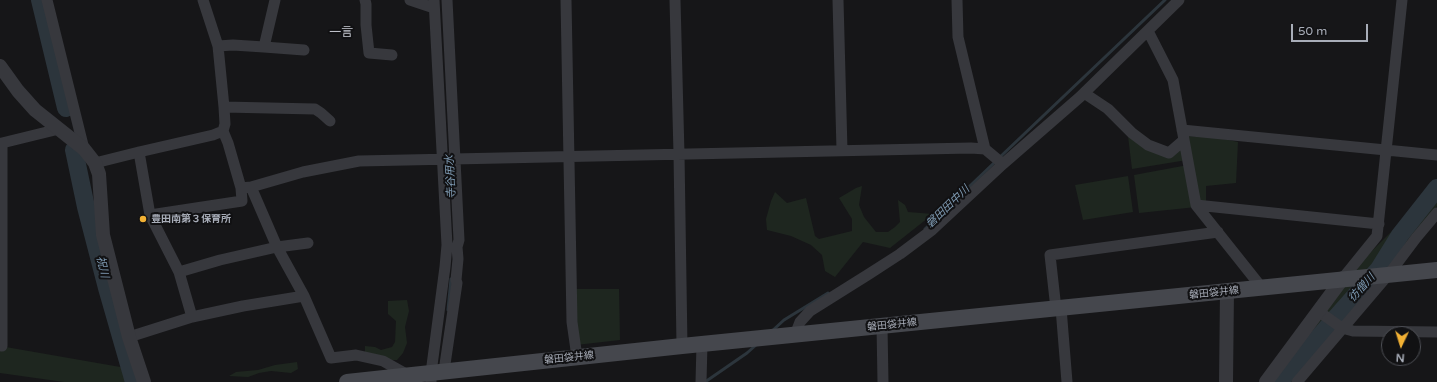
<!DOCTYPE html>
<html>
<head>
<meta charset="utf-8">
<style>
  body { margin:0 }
  #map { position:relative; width:1437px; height:382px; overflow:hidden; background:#161618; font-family:"Varela Round",sans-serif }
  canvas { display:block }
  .north { position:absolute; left:1381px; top:326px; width:40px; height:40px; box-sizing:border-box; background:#111113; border:1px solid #4d4f55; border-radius:50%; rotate:184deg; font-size:11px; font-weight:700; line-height:16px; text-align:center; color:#a8adb8 }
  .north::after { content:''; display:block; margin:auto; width:14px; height:18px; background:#f2b134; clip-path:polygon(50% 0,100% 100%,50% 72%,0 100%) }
  .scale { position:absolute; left:1291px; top:24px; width:77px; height:18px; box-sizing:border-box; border:2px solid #a8adb8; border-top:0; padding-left:5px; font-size:12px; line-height:14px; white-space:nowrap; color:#a8adb8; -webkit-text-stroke:3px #111113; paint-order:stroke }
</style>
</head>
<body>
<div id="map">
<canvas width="1437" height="382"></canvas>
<div class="north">N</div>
<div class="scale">50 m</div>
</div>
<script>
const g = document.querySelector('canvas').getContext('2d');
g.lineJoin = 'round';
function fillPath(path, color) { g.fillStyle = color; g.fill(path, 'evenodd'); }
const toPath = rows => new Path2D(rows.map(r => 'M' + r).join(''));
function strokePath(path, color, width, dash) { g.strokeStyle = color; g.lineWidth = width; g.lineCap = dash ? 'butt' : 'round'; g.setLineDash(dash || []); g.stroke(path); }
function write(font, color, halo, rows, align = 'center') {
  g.font = font + ' "Varela Round","Noto Sans JP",sans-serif'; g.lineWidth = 4; g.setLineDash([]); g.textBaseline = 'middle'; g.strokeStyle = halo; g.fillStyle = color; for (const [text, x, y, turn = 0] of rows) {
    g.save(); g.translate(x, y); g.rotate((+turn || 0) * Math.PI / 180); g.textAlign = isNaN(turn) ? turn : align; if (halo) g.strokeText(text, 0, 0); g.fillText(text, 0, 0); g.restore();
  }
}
const green = toPath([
  [1128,136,1169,153,1183,136,1214,137,1238,142,1236,183,1206,186,1206,206,1139,213,1134,175,1188,165,1187,160,1132,169],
  [1128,176,1133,212,1083,220,1075,185],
  [862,186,859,205,864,217,876,232,888,232,895,227,900,222,898,200,905,205,908,212,933,214,890,248,863,242,835,277,825,271,822,255,811,245,791,236,767,230,766,219,771,201,775,192,787,203,806,198,815,236,819,239,852,231,852,219,839,198,856,188],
  [1437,188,1437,206,1416,238,1297,382,1266,382,1366,257,1408,215],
  [571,289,619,289,620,340,576,345],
  [407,300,409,311,405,327,407,343,403,353,397,360,389,360,365,352,365,346,375,347,381,350,392,347,395,342,396,321,388,314,388,301],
  [0,346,126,368,130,382,64,382,0,373],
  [297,362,298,369,291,373,271,371,259,373,248,377,229,376,236,372,258,370,275,365]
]);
const stream = toPath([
  [1000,157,1165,0],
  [925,229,996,161],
  [448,310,451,279],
  [772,331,784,320,828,293],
  [705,382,747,353,756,345]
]);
const river = toPath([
  [40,0,66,108],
  [74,150,86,207,107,288,134,382],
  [1279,382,1379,269,1400,235,1437,188]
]);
const minor = toPath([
  [47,0,84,149],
  [365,0,366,4,366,25,369,53,392,55],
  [410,0,434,8],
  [566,0,572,322,577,357],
  [675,0,679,154,682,346],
  [838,0,842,150],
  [957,0,958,37,985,149],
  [1148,31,1173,80,1196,205,1262,288],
  [218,46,233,45,264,47,275,0],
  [264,47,304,50],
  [1084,93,1108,109,1132,133,1148,145,1169,153,1184,140],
  [224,107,315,109,321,113,330,121],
  [1182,130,1437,155],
  [223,131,228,143,241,188,251,187,303,172,359,161,971,148,985,149,1003,164],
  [139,152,150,215,179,272,192,317],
  [95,163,139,152,213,135,223,131,225,124,224,107,218,46,203,0],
  [251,187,277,247,304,296,331,358,356,355,383,361,408,375],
  [1196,205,1379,224],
  [150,215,242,201,241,188],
  [179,272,220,260,277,247,308,243],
  [1343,278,1377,236,1402,0],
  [1061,308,1067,382],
  [1056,309,1050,255,1218,232],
  [1318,311,1342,328,1353,331,1437,332],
  [882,326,883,382],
  [795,335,800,322,810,311,869,274,900,254,932,230,1003,164,1080,97,1179,0],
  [129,337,192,317,243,306,304,296],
  [2,346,2,143,59,129],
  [444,371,457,283,456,280,458,259,457,247,459,240,447,0],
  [431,382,431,373,445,267,447,245,434,0],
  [701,382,702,344],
  [1297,382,1389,274,1416,238,1437,213]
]);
const tertiary = toPath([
  [0,66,18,91,35,110,84,149,95,163,99,174,103,235,129,337,144,382],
  [1226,382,1227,291],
  [1266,382,1343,278]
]);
const secondary = toPath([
  [347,382,682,346,1437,270]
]);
const markers = [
  [143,219,4,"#f2b134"]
];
const poiNames = [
  ["豊田南第３保育所",151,219]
];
const streetNames = [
  ["磐田袋井線",1214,293,-6],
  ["磐田袋井線",892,325,-6],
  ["磐田袋井線",569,358,-6]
];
const waterNames = [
  ["寺谷用水",451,177,-93],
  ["磐田田中川",948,207,-44],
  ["祝川",102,267,77],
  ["彷僧川",1362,288,-48]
];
const quarterNames = [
  ["一言",341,33]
];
fillPath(green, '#1e261f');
strokePath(stream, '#2c353c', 3);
strokePath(river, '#2c353c', 18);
strokePath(minor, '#37383d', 11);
strokePath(tertiary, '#37383d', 14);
strokePath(secondary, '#45474d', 16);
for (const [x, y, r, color] of markers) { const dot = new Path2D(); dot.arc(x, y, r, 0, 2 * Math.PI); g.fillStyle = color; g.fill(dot); strokePath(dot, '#111113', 1.5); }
write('bold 10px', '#a8adb8', '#111113', poiNames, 'left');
write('10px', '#a8adb8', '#111113', streetNames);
write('italic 11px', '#7f9bb3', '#111113', waterNames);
write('12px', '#c9ccd4', '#111113', quarterNames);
</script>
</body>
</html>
